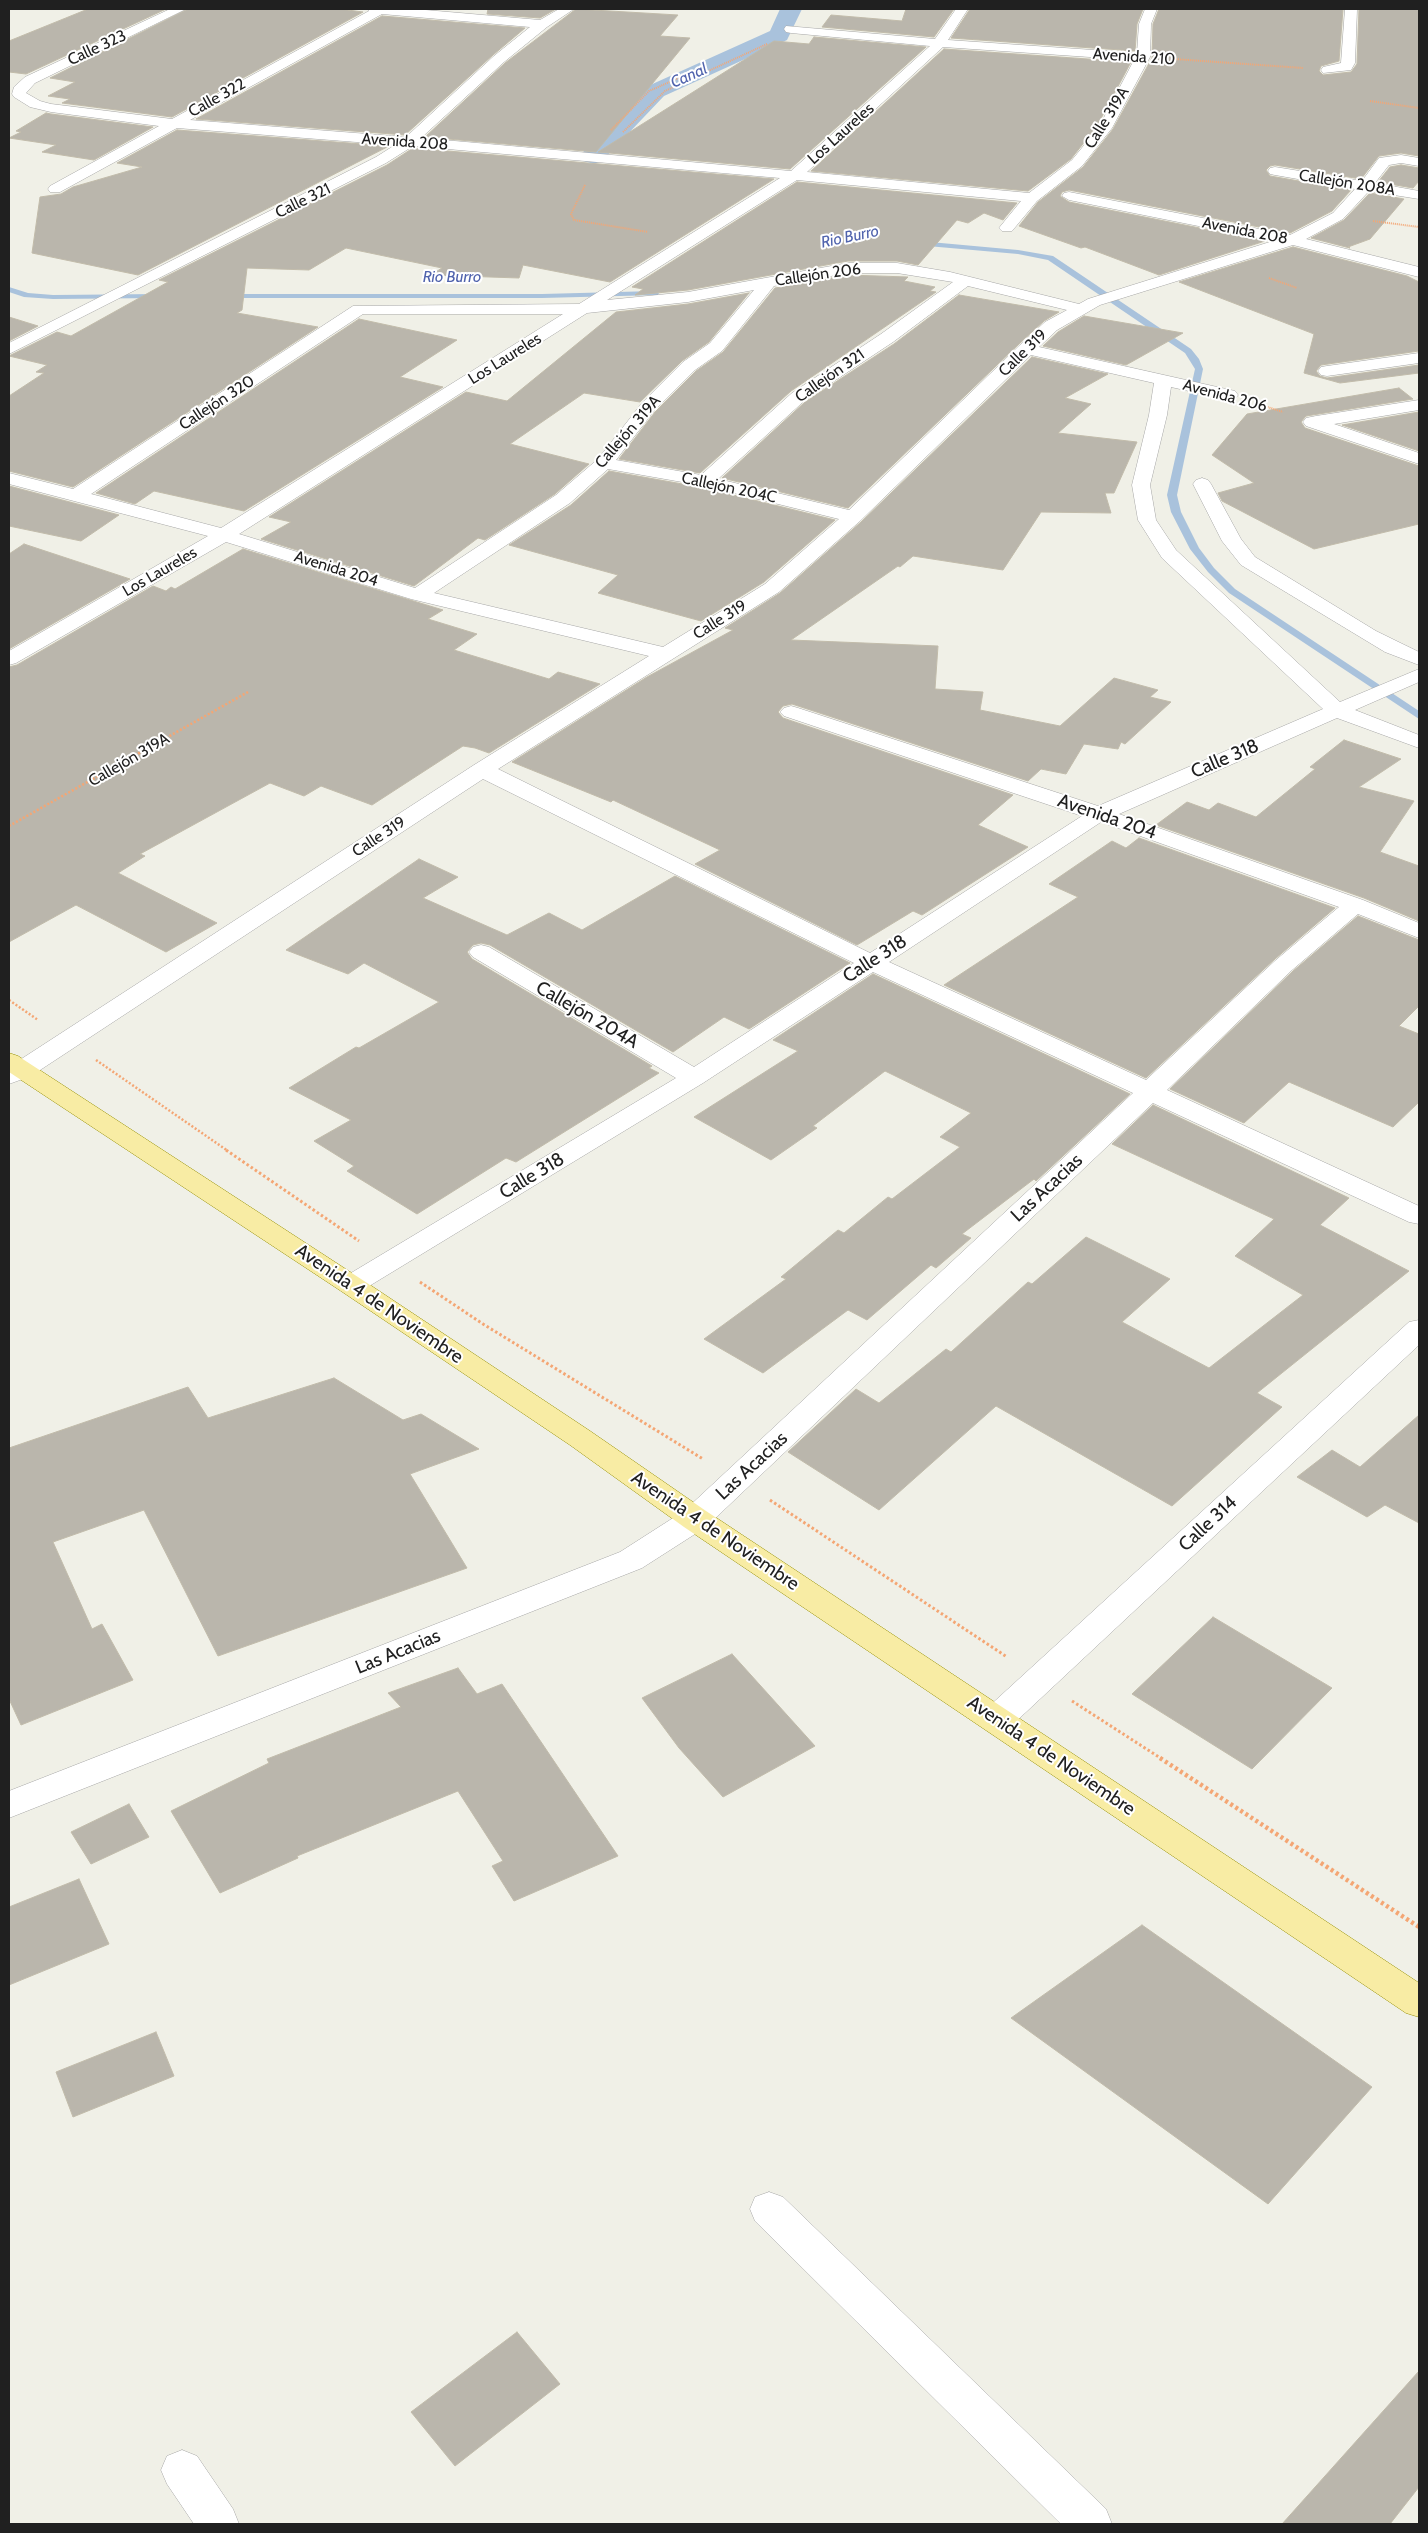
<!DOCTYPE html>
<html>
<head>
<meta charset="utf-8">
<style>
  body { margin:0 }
  #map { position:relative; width:1428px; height:2533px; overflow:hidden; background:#f0f0e7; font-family:Cabin,sans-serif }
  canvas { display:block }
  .frame { position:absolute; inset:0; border:10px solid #202020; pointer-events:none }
</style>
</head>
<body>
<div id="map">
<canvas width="1428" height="2533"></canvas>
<div class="frame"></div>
</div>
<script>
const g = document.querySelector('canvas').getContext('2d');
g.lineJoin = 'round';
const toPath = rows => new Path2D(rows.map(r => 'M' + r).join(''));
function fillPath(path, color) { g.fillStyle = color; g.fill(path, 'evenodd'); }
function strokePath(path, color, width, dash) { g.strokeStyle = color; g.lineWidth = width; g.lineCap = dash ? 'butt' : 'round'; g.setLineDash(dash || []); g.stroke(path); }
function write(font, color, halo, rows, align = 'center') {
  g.font = font + ' Cabin,sans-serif'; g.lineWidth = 4; g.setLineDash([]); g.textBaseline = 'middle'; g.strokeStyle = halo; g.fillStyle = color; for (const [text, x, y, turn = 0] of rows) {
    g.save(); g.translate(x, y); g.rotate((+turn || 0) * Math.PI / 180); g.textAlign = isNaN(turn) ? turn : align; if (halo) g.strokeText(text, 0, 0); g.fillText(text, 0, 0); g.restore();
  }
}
const stream = toPath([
  [919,241,1018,250,1053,256,1191,349,1199,359,1203,369,1177,495,1181,512,1199,548,1214,568,1235,589,1419,711,1419,719,1229,593,1208,572,1190,549,1171,512,1167,495,1195,369,1185,353,1048,260,1018,254,916,245,915,243,919,241],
  [9,287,28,293,53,295,160,294,164,296,160,298,53,299,24,297,9,292,9,287],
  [655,291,659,293,658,295,542,298,226,298,222,296,226,294,542,294,655,291]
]);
const canal = toPath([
  [780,9,802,9,787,40,664,96,602,161,593,164,584,161,580,156,584,151,648,86,770,31,780,9]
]);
const building = toPath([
  [88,9,166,9,26,74,9,72,9,41,88,9],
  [188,9,340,9,363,12,172,117,62,103,70,99,48,96,75,82,50,78,188,9],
  [488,9,556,9,540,18,487,14,488,9],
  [576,9,678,15,660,36,690,38,596,152,425,137,505,63,576,9],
  [906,9,954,9,934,37,822,27,831,15,902,21,906,9],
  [970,9,1143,9,1137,24,1135,51,951,38,970,9],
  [1159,9,1343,9,1339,61,1321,66,1319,71,1323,75,1351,72,1357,64,1359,9,1419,9,1419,156,1401,153,1379,156,1361,179,1275,165,1270,166,1266,170,1270,176,1351,190,1332,211,1290,233,1069,190,1062,192,1060,196,1069,202,1265,241,1159,275,1085,247,1081,248,1019,226,1038,202,1083,167,1113,129,1152,58,1153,24,1159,9],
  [382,16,525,28,493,55,405,135,196,119,382,16],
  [814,37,926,47,790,169,598,152,774,41,809,44,814,37],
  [944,49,1131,62,1097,126,1071,159,1028,191,811,171,944,49],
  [46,113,51,114,153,127,94,160,42,152,56,145,9,138,21,132,16,131,46,113],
  [177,130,389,146,138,275,32,253,40,197,61,194,73,187,142,167,117,163,177,130],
  [413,148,774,179,610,282,523,265,519,278,431,275,442,268,346,248,309,270,247,268,242,310,237,313,318,327,73,487,9,471,9,396,44,373,36,372,47,365,9,356,57,332,71,336,168,282,159,280,387,165,413,148],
  [1401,165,1419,168,1419,181,1413,188,1378,182,1390,167,1401,165],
  [797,182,1017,203,1003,220,984,213,968,223,957,220,918,265,897,261,848,261,688,290,635,295,643,289,632,287,797,182],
  [1370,193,1404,199,1370,239,1348,247,1350,248,1311,238,1344,220,1370,193],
  [1293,247,1407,276,1419,282,1419,351,1321,365,1316,371,1320,376,1327,378,1419,365,1419,373,1340,383,1304,373,1314,334,1179,282,1293,247],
  [848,275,908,277,904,281,935,287,930,291,936,292,791,391,700,473,619,459,655,412,696,371,723,352,775,288,848,275],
  [749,293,709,342,682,361,640,402,584,393,510,444,589,464,555,494,485,540,478,538,414,586,261,539,291,522,269,517,466,392,507,401,616,312,688,304,749,293],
  [959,295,1059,312,1044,321,1019,344,848,508,722,478,805,402,894,344,959,295],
  [1084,316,1183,333,1126,365,1043,346,1058,332,1084,316],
  [9,317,38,326,9,341,9,317],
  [359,319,457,340,400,377,443,387,244,511,154,491,135,504,96,493,359,319],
  [1032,357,1108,374,1065,398,1091,404,1058,433,1137,442,1114,493,1105,493,1111,513,1041,512,1003,570,913,556,900,567,898,566,791,640,938,646,935,689,983,692,980,710,1060,726,1114,678,1158,690,1150,697,1171,702,1125,744,1121,742,1118,749,1084,744,1066,774,1041,769,1028,781,792,704,783,706,778,712,783,718,1013,795,978,825,1028,847,922,915,913,911,857,945,695,864,720,850,613,800,611,802,512,762,647,677,733,630,725,628,780,593,861,522,1032,357],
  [1399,388,1413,399,1306,416,1301,422,1305,428,1419,466,1419,524,1314,549,1222,501,1218,493,1254,483,1212,455,1247,414,1399,388],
  [1419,412,1419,451,1342,425,1419,412],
  [609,471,705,488,835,520,764,582,701,621,598,593,618,575,509,545,571,505,609,471],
  [9,486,119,515,81,541,9,526,9,486],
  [24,544,130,579,9,649,9,554,24,544],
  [243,549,443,610,428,619,477,634,454,650,549,679,558,672,600,684,489,753,475,748,463,746,372,805,321,786,304,796,270,783,140,854,145,856,118,873,217,923,166,952,76,905,9,942,9,667,17,665,153,586,166,591,171,587,175,589,243,549],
  [1344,740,1401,759,1359,787,1414,801,1380,852,1419,866,1419,921,1364,898,1156,825,1187,802,1209,810,1218,803,1256,817,1315,769,1310,767,1344,740],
  [1139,838,1335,908,1275,959,1146,1078,944,985,1078,897,1049,884,1112,841,1126,848,1139,838],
  [419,859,458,877,423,898,507,935,549,913,582,930,675,876,850,963,749,1029,724,1017,673,1052,490,945,481,943,473,945,467,952,472,959,652,1066,649,1068,659,1073,516,1162,506,1158,417,1214,347,1171,354,1166,314,1141,351,1120,289,1088,356,1047,359,1048,439,1002,364,963,348,974,286,950,419,859],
  [1358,916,1419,940,1419,1006,1399,1026,1419,1034,1419,1102,1393,1127,1289,1082,1244,1123,1170,1089,1293,971,1358,916],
  [873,974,1130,1094,1036,1181,1034,1179,962,1234,971,1238,936,1268,931,1265,867,1320,848,1310,763,1373,704,1339,786,1279,781,1277,838,1230,844,1233,888,1197,892,1199,960,1147,940,1137,971,1113,885,1071,813,1126,817,1128,771,1160,694,1117,798,1051,773,1040,873,974],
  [1153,1105,1349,1198,1320,1225,1409,1271,1257,1393,1282,1407,1172,1506,996,1406,879,1510,788,1452,856,1389,879,1403,946,1349,951,1352,1028,1282,1032,1284,1086,1237,1170,1279,1122,1322,1209,1368,1303,1295,1235,1256,1274,1219,1112,1144,1153,1105],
  [334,1378,403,1420,421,1414,479,1449,410,1474,467,1568,218,1656,144,1510,53,1542,92,1629,102,1624,133,1680,21,1725,9,1699,9,1448,188,1387,208,1418,334,1378],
  [1419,1415,1419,1523,1385,1505,1367,1517,1297,1477,1332,1450,1360,1467,1419,1415],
  [1213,1617,1332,1688,1252,1769,1132,1694,1213,1617],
  [732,1654,815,1746,723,1797,679,1748,642,1698,732,1654],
  [458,1668,477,1694,502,1684,618,1856,514,1901,492,1866,503,1861,458,1791,297,1856,298,1858,220,1893,171,1811,269,1763,267,1759,401,1707,388,1693,458,1668],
  [129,1804,149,1837,91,1864,71,1832,129,1804],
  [79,1879,109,1944,9,1985,9,1907,79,1879],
  [1142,1925,1372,2087,1268,2204,1011,2018,1142,1925],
  [156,2032,174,2076,73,2117,56,2072,156,2032],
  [517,2332,560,2384,455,2466,411,2412,517,2332],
  [1419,2371,1419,2487,1390,2524,1282,2524,1419,2371]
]);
const pathFar3 = toPath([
  [1174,59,1303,68],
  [1370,101,1419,108],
  [611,130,649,91,706,66],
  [623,132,665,91,767,44],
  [585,185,571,214,574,220,648,232],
  [1373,221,1419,227],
  [1269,278,1297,288],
  [1258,404,1283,412]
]);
const pathFar2 = toPath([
  [9,826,248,692],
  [9,1000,38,1020],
  [96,1060,228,1151]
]);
const pathFar1 = toPath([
  [226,1150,359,1241],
  [420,1282,483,1324,703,1459],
  [770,1500,1007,1657],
  [1072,1701,1162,1759]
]);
const path = toPath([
  [1160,1758,1419,1927]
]);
const minor = toPath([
  [170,9,186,9,35,83,26,93,40,101,51,104,172,119,369,11,368,9,414,9,540,20,559,9,574,9,547,27,504,62,421,138,791,171,930,46,791,33,786,32,784,29,786,26,935,39,956,9,968,9,948,40,1137,53,1139,24,1145,9,1157,9,1151,24,1150,57,1112,128,1082,166,1037,201,1012,231,1002,231,999,228,1021,201,797,180,607,300,688,292,848,263,897,263,950,272,1079,304,1088,299,1273,241,1069,200,1062,196,1064,193,1069,192,1290,235,1333,213,1355,189,1275,175,1270,174,1268,171,1270,168,1275,167,1362,181,1379,158,1401,155,1419,158,1419,166,1401,163,1389,165,1375,183,1419,191,1419,199,1369,191,1343,219,1306,239,1419,267,1419,277,1293,245,1100,305,1057,330,1039,347,1235,391,1238,395,1235,399,1229,400,1171,387,1167,415,1150,485,1156,520,1176,550,1340,702,1419,669,1419,682,1355,710,1419,735,1419,748,1337,718,1119,814,1363,900,1419,923,1419,938,1358,914,1292,970,1167,1090,1419,1206,1419,1224,1409,1222,1153,1103,706,1527,642,1568,9,1818,9,1791,620,1552,684,1511,1133,1093,873,972,703,1083,361,1291,351,1294,341,1291,337,1285,341,1279,676,1078,473,957,469,952,473,947,481,945,489,947,694,1067,854,963,483,779,31,1076,9,1084,9,1067,474,765,649,656,411,599,226,542,16,663,9,665,9,651,208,536,9,484,9,473,73,489,353,306,579,304,780,178,413,146,386,163,9,354,9,343,376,157,395,145,177,128,60,192,50,192,48,189,50,186,159,126,51,112,30,107,14,97,12,94,14,87,25,77,170,9],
  [382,14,530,27,494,56,406,137,190,120,382,14],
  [943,47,1134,60,1099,127,1072,160,1029,193,807,172,943,47],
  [848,273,897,273,953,282,881,334,792,393,701,475,616,460,654,411,695,370,722,351,774,286,848,273],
  [968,286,1067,310,1045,322,1020,345,849,510,718,479,804,401,893,342,968,286],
  [754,290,710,343,683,362,642,403,598,459,556,495,415,588,239,534,587,313,688,302,754,290],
  [363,314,563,314,221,528,91,494,363,314],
  [1031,355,1154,383,1149,415,1132,485,1138,520,1162,558,1323,709,1098,806,798,708,791,706,784,708,780,712,784,716,1082,816,870,953,498,769,779,592,860,521,1031,355],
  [608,469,705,486,839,519,765,584,663,647,434,593,570,503,608,469],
  [1101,822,1339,907,1276,960,1146,1080,889,962,1101,822],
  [1345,9,1357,9,1355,63,1351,70,1323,73,1321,70,1323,67,1341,63,1345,9],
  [1419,353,1419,363,1327,376,1321,375,1318,371,1321,367,1327,366,1419,353],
  [1419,400,1419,410,1334,424,1419,453,1419,464,1306,426,1303,422,1306,418,1316,416,1419,400],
  [1202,478,1208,480,1211,484,1241,539,1255,557,1376,631,1419,652,1419,665,1385,652,1241,565,1222,541,1193,484,1196,480,1202,478],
  [1419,1320,1419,1345,1009,1728,997,1732,985,1728,981,1719,985,1710,1409,1322,1419,1320],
  [769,2192,783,2197,1106,2509,1112,2524,1061,2524,755,2221,750,2209,755,2197,769,2192],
  [182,2450,197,2456,233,2509,239,2524,194,2524,167,2484,161,2470,167,2456,182,2450]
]);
const major = toPath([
  [9,1053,18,1056,361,1279,590,1431,706,1511,1419,1983,1419,2017,1406,2013,684,1527,570,1445,341,1291,9,1072,9,1053]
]);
const farStreetnames = [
  ["Calle 323",97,48,-25],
  ["Avenida 210",1134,57,4],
  ["Calle 322",217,98,-29],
  ["Calle 319A",1107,118,-58],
  ["Los Laureles",841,134,-42],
  ["Avenida 208",405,142,4],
  ["Callejón 208A",1347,183,9],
  ["Calle 321",303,201,-26],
  ["Avenida 208",1245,231,11],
  ["Callejón 206",818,275,-8],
  ["Calle 319",1023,353,-44],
  ["Los Laureles",505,359,-32],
  ["Callejón 321",830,376,-35],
  ["Avenida 206",1225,396,15],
  ["Callejón 320",217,403,-33],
  ["Callejón 319A",628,432,-49],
  ["Callejón 204C",729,488,12],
  ["Avenida 204",336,569,17],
  ["Los Laureles",160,572,-30],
  ["Calle 319",720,620,-32],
  ["Callejón 319A",129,760,-30],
  ["Calle 319",379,837,-33]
];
const farWaternames = [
  ["Canal",689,76,-24],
  ["Rio Burro",850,237,-12],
  ["Rio Burro",452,277]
];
const streetNames = [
  ["Calle 318",1225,759,-23],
  ["Avenida 204",1107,817,19],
  ["Calle 318",875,959,-33],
  ["Callejón 204A",587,1015,30],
  ["Calle 318",532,1176,-31],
  ["Las Acacias",1047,1188,-43],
  ["Avenida 4 de Noviembre",379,1304,34],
  ["Las Acacias",752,1466,-43],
  ["Calle 314",1208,1524,-43],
  ["Avenida 4 de Noviembre",715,1531,34],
  ["Las Acacias",398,1652,-22],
  ["Avenida 4 de Noviembre",1051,1756,34]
];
fillPath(stream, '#a9c2dc');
fillPath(canal, '#a9c2dc');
fillPath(building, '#bab6ac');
strokePath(building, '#c1bbaa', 1);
strokePath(minor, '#a7a7a7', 1);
strokePath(major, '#969006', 1);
strokePath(pathFar3, '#f4a674', 2, [1, 1]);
strokePath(pathFar2, '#f4a674', 2.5, [2, 2]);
strokePath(pathFar1, '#f4a674', 3, [2.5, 2.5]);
strokePath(path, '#f4a674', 4.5, [3, 3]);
fillPath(minor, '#fff');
fillPath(major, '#f8eca4');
write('16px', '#202020', '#fff', farStreetnames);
write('italic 16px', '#5063ad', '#fff', farWaternames);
write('19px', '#202020', '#fff', streetNames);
</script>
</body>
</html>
